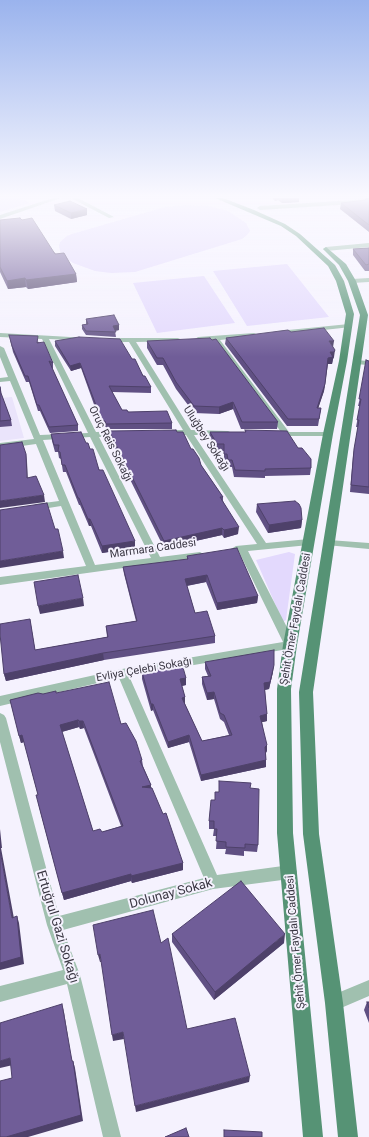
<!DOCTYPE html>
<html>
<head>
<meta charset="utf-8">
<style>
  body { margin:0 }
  canvas { display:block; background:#f5f2fe }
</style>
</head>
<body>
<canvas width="369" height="1137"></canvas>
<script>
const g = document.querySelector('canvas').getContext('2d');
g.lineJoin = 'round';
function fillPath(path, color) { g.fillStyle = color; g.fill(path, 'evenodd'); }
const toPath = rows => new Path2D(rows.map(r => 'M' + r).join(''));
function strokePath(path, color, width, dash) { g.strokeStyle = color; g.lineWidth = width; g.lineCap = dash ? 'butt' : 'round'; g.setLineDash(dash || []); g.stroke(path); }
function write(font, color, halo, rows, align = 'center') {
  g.font = font + ' Roboto,sans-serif'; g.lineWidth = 4; g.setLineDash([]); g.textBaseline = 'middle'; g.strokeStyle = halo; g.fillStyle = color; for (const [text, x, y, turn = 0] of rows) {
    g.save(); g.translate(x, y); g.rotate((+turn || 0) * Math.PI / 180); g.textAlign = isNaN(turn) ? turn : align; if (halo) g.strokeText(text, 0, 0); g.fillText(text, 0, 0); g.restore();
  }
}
const built = toPath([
  [12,397,24,438,0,441,0,398]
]);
const green = toPath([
  [0,198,19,198,30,203,0,212],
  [185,205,208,206,228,211,246,223,250,231,247,235,242,239,135,272,111,273,95,271,73,263,61,255,59,246,60,242,67,236,72,234,165,207],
  [287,264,329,317,247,326,213,271],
  [204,276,235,323,157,333,133,283],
  [289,552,295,554,286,620,283,622,256,560]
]);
const street = toPath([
  [53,198,61,198,0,219,0,215,53,198],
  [71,198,78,198,114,217,109,218,71,198],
  [369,199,369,203,260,210,257,208,260,206,369,199],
  [369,243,369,247,326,251,323,249,326,247,369,243],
  [369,278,369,282,352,283,349,281,352,279,369,278],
  [349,324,352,326,351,327,278,335,275,333,278,331,349,324],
  [0,333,88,338,89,339,86,341,49,339,96,432,122,431,126,433,122,435,99,437,160,557,200,552,205,555,203,557,0,585,0,577,86,566,61,506,36,510,31,507,36,504,59,501,36,444,0,449,0,443,34,439,10,381,0,382,0,378,8,377,0,357,0,346,4,348,40,435,88,433,42,339,0,337,0,333],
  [90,437,151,558,95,565,43,440,90,437],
  [254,333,256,334,256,336,220,340,289,432,331,432,332,434,331,436,273,436,272,434,273,432,281,432,213,340,198,341,195,339,198,337,254,333],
  [178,338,180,339,180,341,136,342,191,430,228,431,232,433,228,435,194,435,266,543,309,539,314,542,309,545,248,551,296,645,294,648,129,676,217,875,290,865,295,867,297,872,295,877,290,879,213,889,63,930,80,975,121,1137,103,1137,67,984,0,1002,0,986,63,970,47,925,0,742,0,713,4,715,6,718,59,916,204,878,119,678,0,706,0,696,122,669,283,642,239,552,233,551,231,549,236,546,257,544,186,435,164,434,160,432,164,430,183,430,129,342,108,342,104,340,108,338,178,338],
  [354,360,369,361,369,365,354,364,354,360],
  [329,540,369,543,369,549,326,545,324,543,329,540],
  [369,980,369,996,334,1011,328,1009,326,1003,328,997,369,980]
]);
const primary = toPath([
  [215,198,223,198,254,210,285,224,300,234,335,265,344,281,354,314,347,361,333,434,297,645,291,689,293,833,323,1137,303,1137,277,833,277,689,283,645,323,434,339,361,346,314,336,281,328,266,296,236,281,226,215,198],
  [326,247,346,264,356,281,368,315,313,692,319,834,343,1003,358,1137,338,1137,325,1003,303,834,299,692,360,315,348,281,339,265,323,249,326,247]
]);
const wall = toPath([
  [272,198,299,198,299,202,282,203,278,200,275,201],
  [369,198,369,232,340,209,341,203,365,200,365,199],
  [54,205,87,215,71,219,55,211],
  [0,220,22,220,76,274,77,282,28,289,26,287,8,289,0,272],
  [369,248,369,271,365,271,353,255,353,249],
  [86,319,119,325,119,330,115,331,116,337,86,335,82,329,82,325,86,324],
  [291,332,333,347,334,357,333,359,332,364,328,364,324,391,318,408,321,408,318,426,287,426,225,344,226,338],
  [9,335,39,342,53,363,53,369,52,368,78,425,78,431,50,433,40,411,38,411,29,382,26,382,13,352],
  [55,341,132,359,151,387,151,393,112,392,122,410,172,423,172,429,107,429,106,427,102,427,81,368,71,371,55,346],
  [147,341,278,422,277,429,241,429,233,409,219,414,194,413,176,389,163,365,157,365,147,348],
  [369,361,369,494,350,492,353,456,358,427,356,427,360,406,358,406],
  [0,386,1,394,11,420,12,426,0,427],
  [245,430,311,468,310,475,265,476,265,478,234,477,232,467,228,467,226,461,224,461,224,451,217,451,209,439,210,432,245,432],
  [109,431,177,432,191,449,201,465,223,497,223,501,238,534,224,538,222,535,164,548,109,437],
  [51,434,86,443,90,449,135,548,102,553,91,526,89,526,80,505,79,505,66,472,63,472,61,459,59,458,58,452,55,452,52,441],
  [257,504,302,520,301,528,268,533,256,512],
  [187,556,258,596,257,603,217,610,206,582,187,586,195,613,215,636,215,643,104,660,6,681,4,674,30,619,35,650,107,637,106,626,136,621,124,574,123,567,187,560],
  [205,662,273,672,269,689,265,690,267,721,262,722,267,751,266,753,266,767,201,781,189,742,168,748,153,710,151,711,142,679,142,672,186,678,186,685,182,686,185,697,185,704,202,741,229,735,224,722,220,719,214,699,207,700,202,684,202,677,208,676,205,669],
  [56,693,121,724,142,760,143,766,151,785,151,787,183,863,183,870,132,883,131,881,64,900,38,803,38,795,24,742,21,743,10,700],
  [79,727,80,729,84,728,121,826,102,832,93,831,62,732],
  [250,788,258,845,257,852,244,851,244,856,225,854,226,849,216,849,217,836,213,836,214,829,209,829,209,821,215,800,219,792],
  [172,934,284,943,214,1000,172,942],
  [367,1002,369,1002,369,1023,364,1010]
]);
const shadedWall = toPath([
  [275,198,279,198,278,200,275,201],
  [282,198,299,198,299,202,282,203],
  [87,209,87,215,71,219,71,213],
  [76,274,77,282,28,289,26,280],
  [25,278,26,287,8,289,7,281],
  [119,325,119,330,113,331,113,326],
  [329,341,334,341,333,347],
  [335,350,334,357,333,359,332,364,327,364,328,358,330,352],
  [80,363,81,368,71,371,70,366],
  [325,384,324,391,316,415,317,408],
  [233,402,233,409,219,414,219,407],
  [26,454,27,461,28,485,27,478],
  [44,495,45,502,0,508,0,501],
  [88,519,90,519,91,526,89,526],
  [302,520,301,528,268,533,269,525],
  [239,527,238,534,224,538,224,530],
  [222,528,222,535,164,548,164,541],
  [135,541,135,548,102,553,102,546],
  [63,551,64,558,0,568,0,561],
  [207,575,206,582,185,586,185,579],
  [258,596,257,603,217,610,217,603],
  [83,598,84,606,40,614,38,606],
  [103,653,104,660,6,681,4,674],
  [274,665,273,672,269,689,263,690,264,683],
  [186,678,186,685,181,686,180,679],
  [214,692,214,699,207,700,207,693],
  [185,697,185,704,182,705,182,698],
  [151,704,153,704,153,710,151,711],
  [267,714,267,721,259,723,260,716],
  [78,720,79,727,61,732,60,725],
  [79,721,83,721,84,728,80,729],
  [22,735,24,742,21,743,19,736],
  [189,735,189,742,168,748,168,742],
  [267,745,267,751,264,754,265,747],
  [266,760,266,767,201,781,201,775],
  [151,785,151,792,142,787],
  [0,829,2,848,1,848,15,924,12,918,0,850],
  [183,863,183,870,132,883,131,876],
  [131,874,131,881,64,900,62,893],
  [17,916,19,923,24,964,0,970,0,963],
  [285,934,284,943,214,1000,215,992],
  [100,954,101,962,100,962,98,955],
  [62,1004,64,1012,73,1068,72,1061],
  [123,1032,124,1039,113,1041,112,1035],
  [10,1058,13,1065,0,1068,0,1061],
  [73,1061,75,1068,83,1121,28,1137,6,1137],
  [250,1076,249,1082,136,1112,135,1106]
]);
const building = toPath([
  [369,198,369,225,341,203,366,200,365,199,369,198],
  [70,201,87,209,71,213,54,205,70,201],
  [20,218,22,220,32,218,55,254,64,253,76,274,26,280,25,278,7,281,0,267,0,220,20,218],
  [369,248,369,264,366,265,353,249,369,248],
  [114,315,119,325,113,326,116,332,86,331,82,325,88,324,86,319,114,315],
  [324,328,334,341,329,341,335,350,334,352,330,352,333,357,328,358,325,384,317,408,321,408,319,419,288,419,226,338,288,330,291,332,324,328],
  [9,335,38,336,37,343,44,342,53,363,49,361,78,425,49,427,39,405,37,405,28,376,25,376,12,346,9,335],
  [79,337,120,339,132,359,135,359,143,376,145,376,151,387,109,386,122,410,127,410,128,412,167,411,172,423,106,424,105,421,102,421,80,363,70,366,55,341,79,337],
  [210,338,212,340,216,339,278,422,242,422,233,402,219,407,194,406,176,382,163,358,157,358,147,341,210,338],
  [366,360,369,361,369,487,351,485,354,449,359,420,357,420,361,399,359,399,366,360],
  [0,387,1,393,11,420,0,421,0,387],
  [176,430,177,432,183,432,191,449,193,449,199,458,201,465,223,497,220,497,239,527,224,530,222,528,164,541,109,431,176,430],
  [245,430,287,431,298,448,302,448,311,459,311,468,265,469,265,471,235,470,232,460,228,460,227,454,224,454,224,444,217,444,210,432,246,432,245,430],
  [81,432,86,443,88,443,90,449,93,449,99,470,103,470,135,541,102,546,90,519,88,519,79,498,78,498,65,465,62,465,60,452,58,451,59,445,54,445,51,434,81,432],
  [22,442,26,454,27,478,36,476,44,495,0,501,0,445,22,442],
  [295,501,299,504,301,508,302,520,269,525,257,504,295,501],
  [47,503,55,529,58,529,63,551,0,561,0,510,47,503],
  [237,548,258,596,217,603,207,575,185,579,195,613,207,611,215,636,103,653,4,674,0,634,0,624,30,619,35,650,108,637,106,626,137,621,123,567,188,559,187,556,237,548],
  [78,575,83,598,38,606,34,582,78,575],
  [274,650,274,665,270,682,264,683,267,714,260,716,267,745,265,747,266,760,201,775,189,735,168,742,153,704,151,704,142,672,182,664,186,678,180,679,185,697,182,698,202,741,232,735,224,715,220,713,214,692,207,693,202,677,211,676,205,662,274,650],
  [109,682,121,724,126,723,136,741,142,760,140,761,151,785,142,787,152,788,163,814,166,813,183,863,131,876,131,874,62,893,36,795,38,795,22,735,19,736,10,700,38,693,43,694,56,691,56,693,109,682],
  [78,720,79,721,83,721,123,826,102,832,100,829,93,831,60,725,78,720],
  [219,781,251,783,250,788,259,789,258,845,245,844,245,848,226,847,226,842,216,841,217,829,214,829,214,821,209,821,211,800,215,800,215,792,219,792,219,781],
  [0,850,12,918,17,916,21,957,0,963,0,850],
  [241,881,285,934,215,992,172,934,241,881],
  [153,910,161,943,168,938,187,1029,235,1018,250,1076,135,1106,123,1032,112,1035,100,954,98,955,93,925,153,910],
  [367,1002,369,1002,369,1008,367,1002],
  [62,1004,72,1061,73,1061,81,1115,6,1137,0,1137,0,1081,12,1078,10,1058,0,1061,0,1023,62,1004],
  [186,1128,189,1137,165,1137,186,1128],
  [224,1130,262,1132,262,1137,224,1137,224,1130]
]);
const streetNames = [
  ["Uluğbey Sokağı",206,439,57],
  ["Oruç Reis Sokağı",110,444,63],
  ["Marmara Caddesi",153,549,-8],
  ["Şehit Ömer Faydalı Caddesi",296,619,-80],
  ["Evliya Çelebi Sokağı",144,670,-10],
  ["Şehit Ömer Faydalı Caddesi",296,942,-95]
];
const nearStreetnames = [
  ["Dolunay Sokak",171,894,-15],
  ["Ertuğrul Gazi Sokağı",57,927,73]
];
fillPath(built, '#eae4fb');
fillPath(green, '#e3d9fd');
fillPath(street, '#a0c0af');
fillPath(primary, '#569375');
fillPath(wall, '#605083');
fillPath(shadedWall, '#4e416a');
fillPath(building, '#705d98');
strokePath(building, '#4e416a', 1);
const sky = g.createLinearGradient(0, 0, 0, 357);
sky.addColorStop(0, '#9ab3ed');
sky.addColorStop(0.55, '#faf9ff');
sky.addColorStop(1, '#faf9ff00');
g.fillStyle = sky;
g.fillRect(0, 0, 369, 357);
write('11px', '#3b3844', '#f5f2fe', streetNames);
write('13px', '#3b3844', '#f5f2fe', nearStreetnames);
</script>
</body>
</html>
